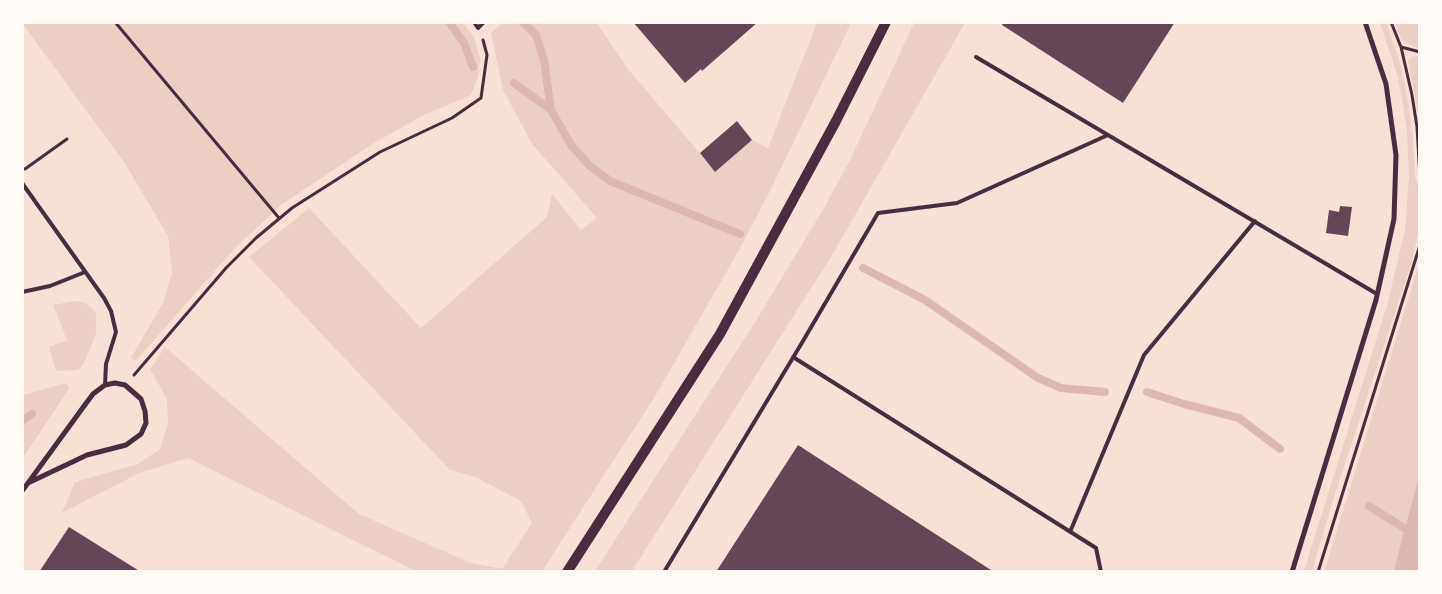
<!DOCTYPE html>
<html>
<head>
<meta charset="utf-8">
<style>
  body { margin:0 }
  #map { position:relative; width:1442px; height:594px; overflow:hidden; background:#f7e1d7; font-family:Ubuntu,sans-serif }
  canvas { display:block }
  .frame { position:absolute; inset:0; border:24px solid #fffaf5; pointer-events:none }
</style>
</head>
<body>
<div id="map">
<canvas width="1442" height="594"></canvas>
<div class="frame"></div>
</div>
<script>
const g = document.querySelector('canvas').getContext('2d');
g.lineJoin = 'round';
function fillPath(path, color) { g.fillStyle = color; g.fill(path, 'evenodd'); }
const toPath = rows => new Path2D(rows.map(r => 'M' + r).join(''));
function strokePath(path, color, width, dash) { g.strokeStyle = color; g.lineWidth = width; g.lineCap = dash ? 'butt' : 'round'; g.setLineDash(dash || []); g.stroke(path); }
const green = toPath([
  [22,23,463,23,474,37,480,58,478,77,471,95,422,116,374,143,281,205,235,248,136,361,131,358,163,303,172,273,168,236,124,162],
  [502,23,597,23,628,69,715,171,752,140,768,148,817,23,851,23,771,189,738,252,654,398,542,571,415,571,188,458,139,473,62,513,75,482,138,464,160,449,168,424,167,399,150,369,165,347,359,514,471,563,502,569,532,523,521,501,475,477,450,470,249,257,309,208,421,328,547,217,552,194,581,230,597,218,532,144,503,90,491,33],
  [914,23,965,23,834,252,632,571,595,571,757,319,824,208,850,160],
  [1380,23,1386,23,1399,59,1405,84,1413,135,1415,178,1419,185,1419,231,1411,264,1333,500,1312,571,1304,571,1388,302,1405,229,1409,177,1407,131,1398,77],
  [1395,23,1419,23,1419,48,1407,44,1401,39],
  [1415,56,1419,57,1419,117,1408,60],
  [1419,264,1419,480,1396,571,1324,572],
  [75,301,85,303,92,308,96,314,96,334,83,365,78,370,56,371,49,347,67,340,53,305],
  [66,383,69,389,23,458,23,395]
]);
const water = toPath([
  [1419,477,1419,571,1394,571,1405,528]
]);
const stream = toPath([
  [449,22,464,43,473,67],
  [523,22,536,35,544,60,551,110,571,145,590,166,610,181,740,234],
  [514,83,551,110],
  [863,268,925,300,1038,378,1061,388,1105,392],
  [1147,392,1184,404,1239,418,1280,449],
  [22,421,32,414],
  [1369,506,1420,538]
]);
const building = toPath([
  [633,22,758,22,702,71,701,69,685,83],
  [1003,22,1175,22,1123,103,1002,25],
  [737,121,752,140,715,172,700,153],
  [1340,206,1352,207,1348,236,1326,233,1329,210,1339,212],
  [798,445,994,572,716,572],
  [69,527,141,572,39,572]
]);
const path = toPath([
  [115,22,279,218],
  [1391,22,1401,47,1412,95,1417,127,1420,178],
  [1401,47,1420,52],
  [25,169,67,139],
  [134,375,226,268,256,238,292,208,380,152,452,118,481,98,487,55,483,40],
  [1318,572,1420,245]
]);
const service = toPath([
  [474,22,478,28,484,22],
  [976,57,1377,294],
  [22,183,104,298,111,311,116,332,106,364,105,385],
  [22,292,50,286,85,272],
  [793,357,1096,548,1101,572],
  [1070,532,1144,355,1255,221],
  [664,572,803,341,878,213,957,203,1108,135]
]);
const minor = toPath([
  [22,491,28,483,87,402,93,394,105,385,115,383,125,385,141,399,145,411,146,423,141,434,126,445,87,455,28,483],
  [1292,572,1376,300,1394,219,1396,155,1386,84,1365,22]
]);
const secondary = toPath([
  [567,572,720,334,836,121,886,22]
]);
fillPath(green, '#ebcfc5');
fillPath(water, '#dcb8b0');
strokePath(stream, '#dcb8b0', 8);
fillPath(building, '#644757');
strokePath(path, '#4a2c40', 3);
strokePath(service, '#4a2c40', 4);
strokePath(minor, '#4a2c40', 5);
strokePath(secondary, '#4a2c40', 10);
</script>
</body>
</html>
